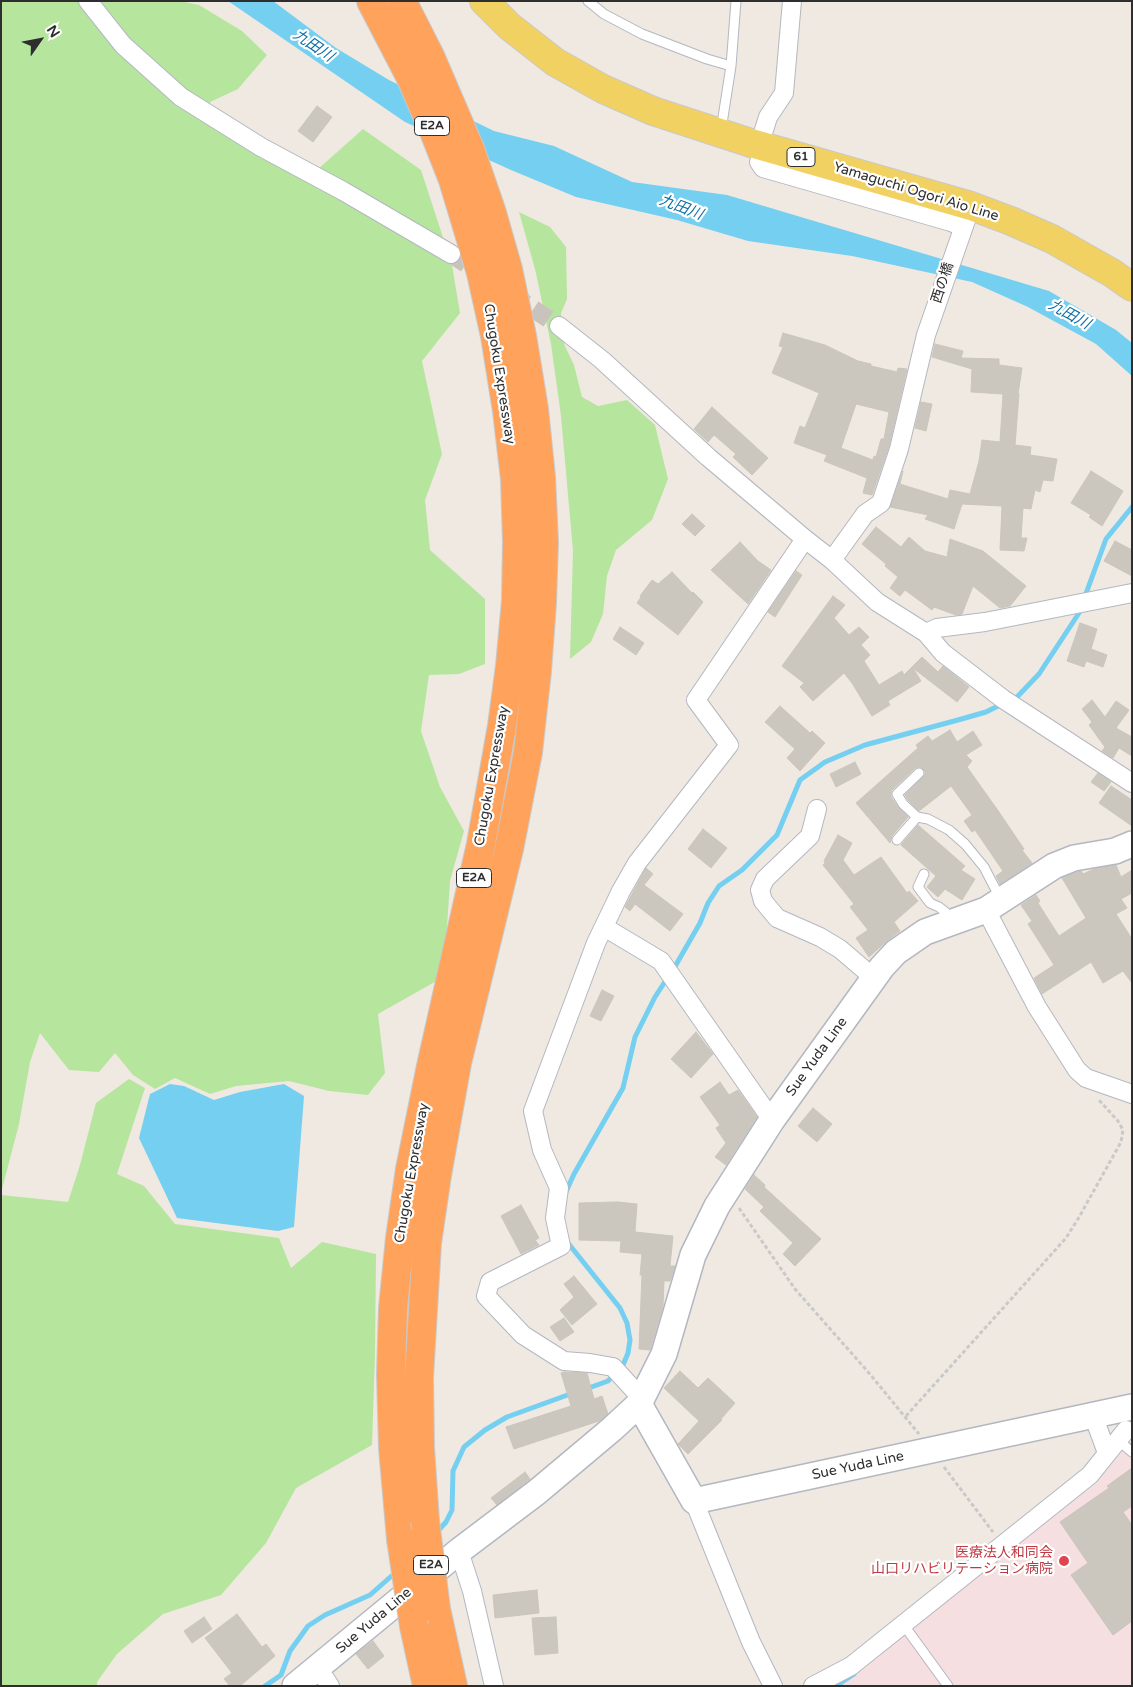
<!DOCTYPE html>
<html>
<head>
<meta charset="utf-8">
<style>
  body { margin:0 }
  #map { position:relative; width:1133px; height:1687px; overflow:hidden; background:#efe9e1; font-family:"Varela Round",sans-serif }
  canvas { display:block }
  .frame { position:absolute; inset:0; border:2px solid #2e2e2e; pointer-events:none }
  .north { position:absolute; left:15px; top:15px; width:50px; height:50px; -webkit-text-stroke:4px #fff; paint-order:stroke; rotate:57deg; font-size:14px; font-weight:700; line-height:20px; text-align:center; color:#2e2e2e }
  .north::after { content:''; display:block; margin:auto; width:18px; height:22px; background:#2e2e2e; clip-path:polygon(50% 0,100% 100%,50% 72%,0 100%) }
</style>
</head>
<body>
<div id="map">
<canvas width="1133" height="1687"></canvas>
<div class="frame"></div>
<div class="north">N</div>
</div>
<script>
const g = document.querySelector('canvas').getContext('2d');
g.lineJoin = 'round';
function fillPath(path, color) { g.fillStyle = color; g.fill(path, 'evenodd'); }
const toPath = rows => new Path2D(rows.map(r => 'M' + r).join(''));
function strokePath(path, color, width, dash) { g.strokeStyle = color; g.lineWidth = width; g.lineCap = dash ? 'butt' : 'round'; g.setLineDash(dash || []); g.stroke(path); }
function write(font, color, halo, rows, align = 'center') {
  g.font = font + ' "Varela Round","Noto Sans JP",sans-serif'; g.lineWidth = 4.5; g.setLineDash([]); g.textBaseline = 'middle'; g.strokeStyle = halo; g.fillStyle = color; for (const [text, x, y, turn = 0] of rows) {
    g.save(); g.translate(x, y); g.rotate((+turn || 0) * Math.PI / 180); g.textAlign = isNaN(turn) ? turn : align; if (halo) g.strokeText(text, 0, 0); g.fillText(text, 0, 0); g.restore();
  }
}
const medical = toPath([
  [1132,1439,1132,1686,839,1686,866,1668,971,1579,1096,1484]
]);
const green = toPath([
  [1,1,180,1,199,5,242,31,267,55,238,89,210,102,213,126,317,170,363,129,421,170,452,265,460,313,422,361,442,454,425,500,430,550,485,599,485,664,459,674,429,675,421,731,440,787,464,831,450,881,447,927,440,979,378,1014,385,1073,368,1095,329,1091,289,1081,236,1086,210,1094,175,1078,155,1089,133,1075,115,1053,99,1072,69,1070,40,1033,30,1062,19,1124,1,1193],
  [519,212,550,227,566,247,567,299,561,313,564,344,574,365,582,397,598,406,627,400,655,425,668,479,652,520,616,550,607,576,603,614,591,642,570,659,573,551,561,416,551,344,535,269],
  [129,1079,145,1088,117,1174,144,1186,175,1224,279,1238,291,1268,322,1242,376,1254,375,1354,372,1445,296,1488,266,1543,221,1595,163,1614,117,1654,97,1682,97,1686,1,1686,1,1195,68,1202,80,1165,96,1103]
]);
const water = toPath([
  [228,1,273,1,336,48,389,80,494,131,554,146,632,182,727,195,1049,291,1116,330,1132,343,1132,376,1096,344,1028,307,972,282,852,256,748,241,677,220,576,197,511,170,405,122],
  [170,1084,184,1086,214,1100,240,1092,284,1084,304,1096,294,1227,278,1231,177,1218,139,1138,150,1094]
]);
const stream = toPath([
  [1084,599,1106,539,1132,507],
  [1010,700,1017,697,1039,674,1079,613,1081,607],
  [673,970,700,923,708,903,719,886,742,870,777,835,800,780,825,762,865,745,958,720,986,712,1002,704],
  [565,1194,574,1174,623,1088,635,1037,655,997,668,977],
  [568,1243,620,1308,627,1323,630,1340,628,1353,623,1365,608,1381,586,1389],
  [436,1533,446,1522,452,1510,453,1471,464,1447,485,1430,507,1417,573,1393],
  [265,1686,281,1675,290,1651,308,1626,325,1615,370,1595,396,1572],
  [836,1686,854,1674]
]);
const building = toPath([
  [317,106,332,117,313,142,298,131,317,106],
  [783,333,825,345,858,361,871,364,871,366,897,372,898,368,907,369,889,446,872,495,863,493,867,478,824,461,827,455,794,443,800,426,805,428,819,393,772,373,783,347,779,346,783,333],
  [856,404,889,412,884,439,881,439,876,457,874,456,873,460,841,448,856,404],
  [935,344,963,351,961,358,999,359,999,365,1022,368,1018,394,1019,394,1015,445,1031,447,1030,455,1057,459,1053,481,1043,480,1040,492,1035,490,1031,509,1023,508,1021,538,1027,538,1024,551,1000,550,1002,506,962,504,954,529,925,519,928,515,890,507,903,471,900,484,948,499,950,490,970,494,979,461,982,440,1000,442,1003,394,971,392,972,369,932,357,935,344],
  [921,402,932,404,926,431,915,428,921,402],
  [712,407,768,458,752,475,733,457,736,454,714,435,708,442,694,429,712,407],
  [1091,471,1123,491,1102,526,1089,517,1091,515,1071,503,1091,471],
  [692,514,705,526,695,536,682,524,692,514],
  [876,527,901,547,909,537,925,551,947,557,950,539,983,551,1026,586,1010,606,1000,608,973,586,962,614,956,615,934,607,932,610,905,590,900,596,890,588,898,577,885,566,886,564,862,544,876,527],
  [1115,541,1132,550,1132,576,1104,561,1115,541],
  [740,542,758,561,771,570,748,604,711,570,740,542],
  [796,571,802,575,775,617,768,612,796,571],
  [672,572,692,593,693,592,703,602,678,635,637,603,641,597,640,596,652,580,658,584,672,572],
  [833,596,845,605,834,618,849,635,859,627,869,637,861,645,870,655,864,661,879,685,902,671,904,675,922,657,938,672,943,666,969,687,957,702,913,668,921,681,888,701,890,705,872,716,852,683,844,673,813,701,800,687,804,683,782,666,833,596],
  [1080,623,1097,629,1091,649,1107,655,1103,667,1086,661,1084,667,1067,661,1080,623],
  [620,627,644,643,636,655,613,639,620,627],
  [1092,700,1105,717,1116,701,1129,710,1116,728,1132,737,1132,756,1119,748,1113,758,1102,751,1105,747,1089,725,1092,722,1082,709,1092,700],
  [780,706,810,733,812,731,825,743,800,771,787,758,795,749,765,722,780,706],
  [950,730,957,742,973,731,982,745,966,755,972,761,967,767,999,812,1024,849,1022,850,1032,863,1000,884,996,876,1003,871,975,830,972,832,964,821,972,815,951,786,919,811,908,800,905,795,925,775,925,771,921,767,915,768,891,791,891,797,898,807,908,817,892,836,890,843,856,803,918,748,916,745,928,736,932,741,950,730],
  [855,762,861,774,836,787,830,774,855,762],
  [1098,773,1111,782,1104,791,1091,782,1098,773],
  [1111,786,1132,800,1132,826,1099,803,1111,786],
  [918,825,965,866,961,870,975,879,962,900,945,889,938,897,927,887,936,876,901,845,918,825],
  [703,829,727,848,711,868,688,849,703,829],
  [838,835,852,843,843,860,854,875,881,857,907,893,909,891,918,901,894,922,900,931,888,940,869,957,856,938,868,930,850,907,854,904,823,865,825,863,824,861,838,835],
  [1116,865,1121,877,1132,870,1132,893,1121,899,1127,908,1116,914,1132,939,1132,983,1123,971,1103,983,1091,962,1042,994,1034,978,1054,965,1028,924,1032,921,1021,905,1036,895,1040,901,1038,903,1059,936,1086,918,1062,878,1078,872,1081,871,1083,874,1094,869,1116,865],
  [646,868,653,874,644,885,683,914,670,931,635,904,630,911,625,907,646,868],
  [602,990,614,996,601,1021,590,1016,602,990],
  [696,1032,713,1054,691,1078,671,1059,696,1032],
  [720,1082,729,1095,738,1090,757,1117,726,1165,715,1157,726,1143,716,1128,720,1125,700,1097,720,1082],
  [813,1108,832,1124,817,1142,798,1126,813,1108],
  [754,1175,765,1185,764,1187,821,1239,795,1266,783,1254,793,1243,760,1211,764,1207,745,1189,754,1175],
  [618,1202,637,1204,635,1232,673,1236,670,1266,675,1266,670,1281,664,1281,663,1306,650,1350,639,1349,642,1275,640,1275,642,1254,620,1252,621,1241,579,1240,579,1203,618,1202],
  [521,1205,539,1238,535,1240,539,1245,521,1254,501,1216,521,1205],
  [574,1276,597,1304,572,1325,560,1310,574,1297,564,1284,574,1276],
  [564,1318,574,1332,560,1341,550,1327,564,1318],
  [680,1371,698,1388,708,1378,735,1403,721,1419,722,1420,688,1454,678,1444,699,1421,664,1388,680,1371],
  [564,1372,587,1373,594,1399,602,1396,608,1414,599,1421,514,1449,506,1427,571,1406,561,1373,564,1372],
  [1132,1468,1132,1506,1123,1512,1132,1525,1132,1621,1113,1635,1071,1575,1088,1563,1060,1522,1109,1488,1107,1486,1132,1468],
  [525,1472,530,1479,497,1505,491,1498,525,1472],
  [537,1590,539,1613,495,1618,493,1595,537,1590],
  [237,1614,262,1647,266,1644,275,1656,240,1686,230,1686,224,1679,232,1673,205,1638,237,1614],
  [204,1617,212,1629,192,1643,184,1631,204,1617],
  [556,1617,558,1653,535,1655,532,1618,556,1617],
  [373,1641,384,1656,368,1669,356,1654,373,1641]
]);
const minorTunnel = toPath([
  [451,254,483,275],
  [511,294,559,326]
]);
const path = toPath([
  [739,1208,795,1289,869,1373,919,1434],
  [906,1416,1066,1238,1078,1219,1121,1142,1123,1130,1118,1121,1098,1099],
  [944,1467,993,1532]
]);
const service = toPath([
  [588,1,604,14,642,34,707,59,731,66],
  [721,130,731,66,736,1],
  [919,773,897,794,903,804,917,817,928,819,949,830,965,844,984,867,1000,898],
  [897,840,917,817],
  [924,874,918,887,930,903,939,907,954,919],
  [1118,1440,1132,1452],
  [903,1624,948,1686]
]);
const minor = toPath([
  [88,1,123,45,181,97,261,147,343,191,451,254],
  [764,130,768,117,784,93,792,1],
  [759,162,763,168,951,222,963,227],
  [559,326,602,360,708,457,805,539,832,560,877,602,926,633,943,653,1003,699,1132,783],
  [832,560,865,514,881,503,899,449,926,335,971,206],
  [926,633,937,628,985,622,1132,593],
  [817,809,810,836,765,879,760,890,763,901,777,918,820,937,840,949,874,978],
  [986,910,1037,1007,1077,1070,1086,1078,1132,1094],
  [604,927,661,961,772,1120],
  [643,1397,634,1390,613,1367,590,1363,564,1361,523,1335,486,1296,490,1282,561,1246,555,1218,559,1188,542,1150,533,1111,596,943,621,891,637,863,729,745,696,700,805,539],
  [1093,1415,1107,1453],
  [694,1501,751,1642,773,1686],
  [459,1551,472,1591,494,1686],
  [318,1668,330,1686],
  [813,1686,851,1666,1090,1475,1126,1430]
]);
const secondary = toPath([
  [639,1404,694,1501,1132,1407],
  [295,1686,459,1551,537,1492,612,1429,639,1404,664,1354,693,1255,717,1206,772,1120,882,967,896,952,925,932,986,910,1054,866,1074,858,1115,851,1132,844]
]);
const primary = toPath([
  [484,1,509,26,555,62,603,89,653,111,751,143,971,206,1011,221,1052,239,1112,273,1132,287]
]);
const motorway = toPath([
  [371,1,411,78,433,129,453,180,481,273,495,336,507,411,515,479,517,542,516,601,510,666,502,726,481,844,431,1066,410,1169,400,1238,393,1308,391,1374,393,1448,401,1539],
  [402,1,430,56,470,149,492,213,508,269,522,336,534,409,541,477,544,542,542,603,537,671,528,752,509,849,457,1063,437,1175,427,1243,419,1377,420,1448,425,1521],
  [436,1609,453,1686],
  [414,1626,427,1686]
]);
const motorwayBridge = toPath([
  [425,1521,436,1609],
  [401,1539,414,1626]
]);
const markers = [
  [1064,1561,6,"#e0444e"]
];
const shields = [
  [432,126,35],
  [801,157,28],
  [474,878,35],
  [431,1565,35]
];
const shieldNames = [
  ["E2A",432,126],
  ["61",801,157],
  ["E2A",474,878],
  ["E2A",431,1565]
];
const streetNames = [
  ["Yamaguchi Ogori Aio Line",916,192,17],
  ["西の橋",943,283,-72],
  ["Chugoku Expressway",499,374,81],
  ["Chugoku Expressway",492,776,-80],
  ["Sue Yuda Line",817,1057,-54],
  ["Chugoku Expressway",412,1173,-80],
  ["Sue Yuda Line",858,1466,-12],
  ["Sue Yuda Line",374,1621,-40]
];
const healthNames = [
  ["医療法人和同会",1053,1553],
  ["山口リハビリテーション病院",1053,1569]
];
const waterNames = [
  ["九田川",313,46,34],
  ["九田川",681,208,21],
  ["九田川",1069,315,29]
];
fillPath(medical, '#f5dfe0');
fillPath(green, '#b6e59e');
fillPath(water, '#75cff0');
strokePath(stream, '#75cff0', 5);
fillPath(building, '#cbc7bf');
strokePath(building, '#cbc5ba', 1);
strokePath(minorTunnel, '#c8c4bd', 18, [18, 9]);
strokePath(service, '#b4b7c1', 11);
strokePath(minor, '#b4b7c1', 20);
strokePath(secondary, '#b4b7c1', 28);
strokePath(primary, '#c9c9c9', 30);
strokePath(motorway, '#c9c9c9', 30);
strokePath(path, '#c9c9c9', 3, [4, 2.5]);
strokePath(service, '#fff', 9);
strokePath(minor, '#fff', 18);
strokePath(secondary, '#fff', 25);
strokePath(primary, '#f2d163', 28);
strokePath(motorway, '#ffa35c', 28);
strokePath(motorwayBridge, '#c9c9c9', 30, []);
strokePath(motorwayBridge, '#ffa35c', 28);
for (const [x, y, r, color] of markers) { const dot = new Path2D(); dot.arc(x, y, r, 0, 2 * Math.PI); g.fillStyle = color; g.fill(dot); strokePath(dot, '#fff', 2); }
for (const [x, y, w] of shields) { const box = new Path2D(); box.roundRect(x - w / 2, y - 9.5, w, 19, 4); g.fillStyle = '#fff'; g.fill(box); strokePath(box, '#2e2e2e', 1); }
write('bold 12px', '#2e2e2e', null, shieldNames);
write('14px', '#2e2e2e', '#fff', streetNames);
write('14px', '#be3a42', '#fff', healthNames, 'right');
write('italic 15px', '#0d6fa3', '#fff', waterNames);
</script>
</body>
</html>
